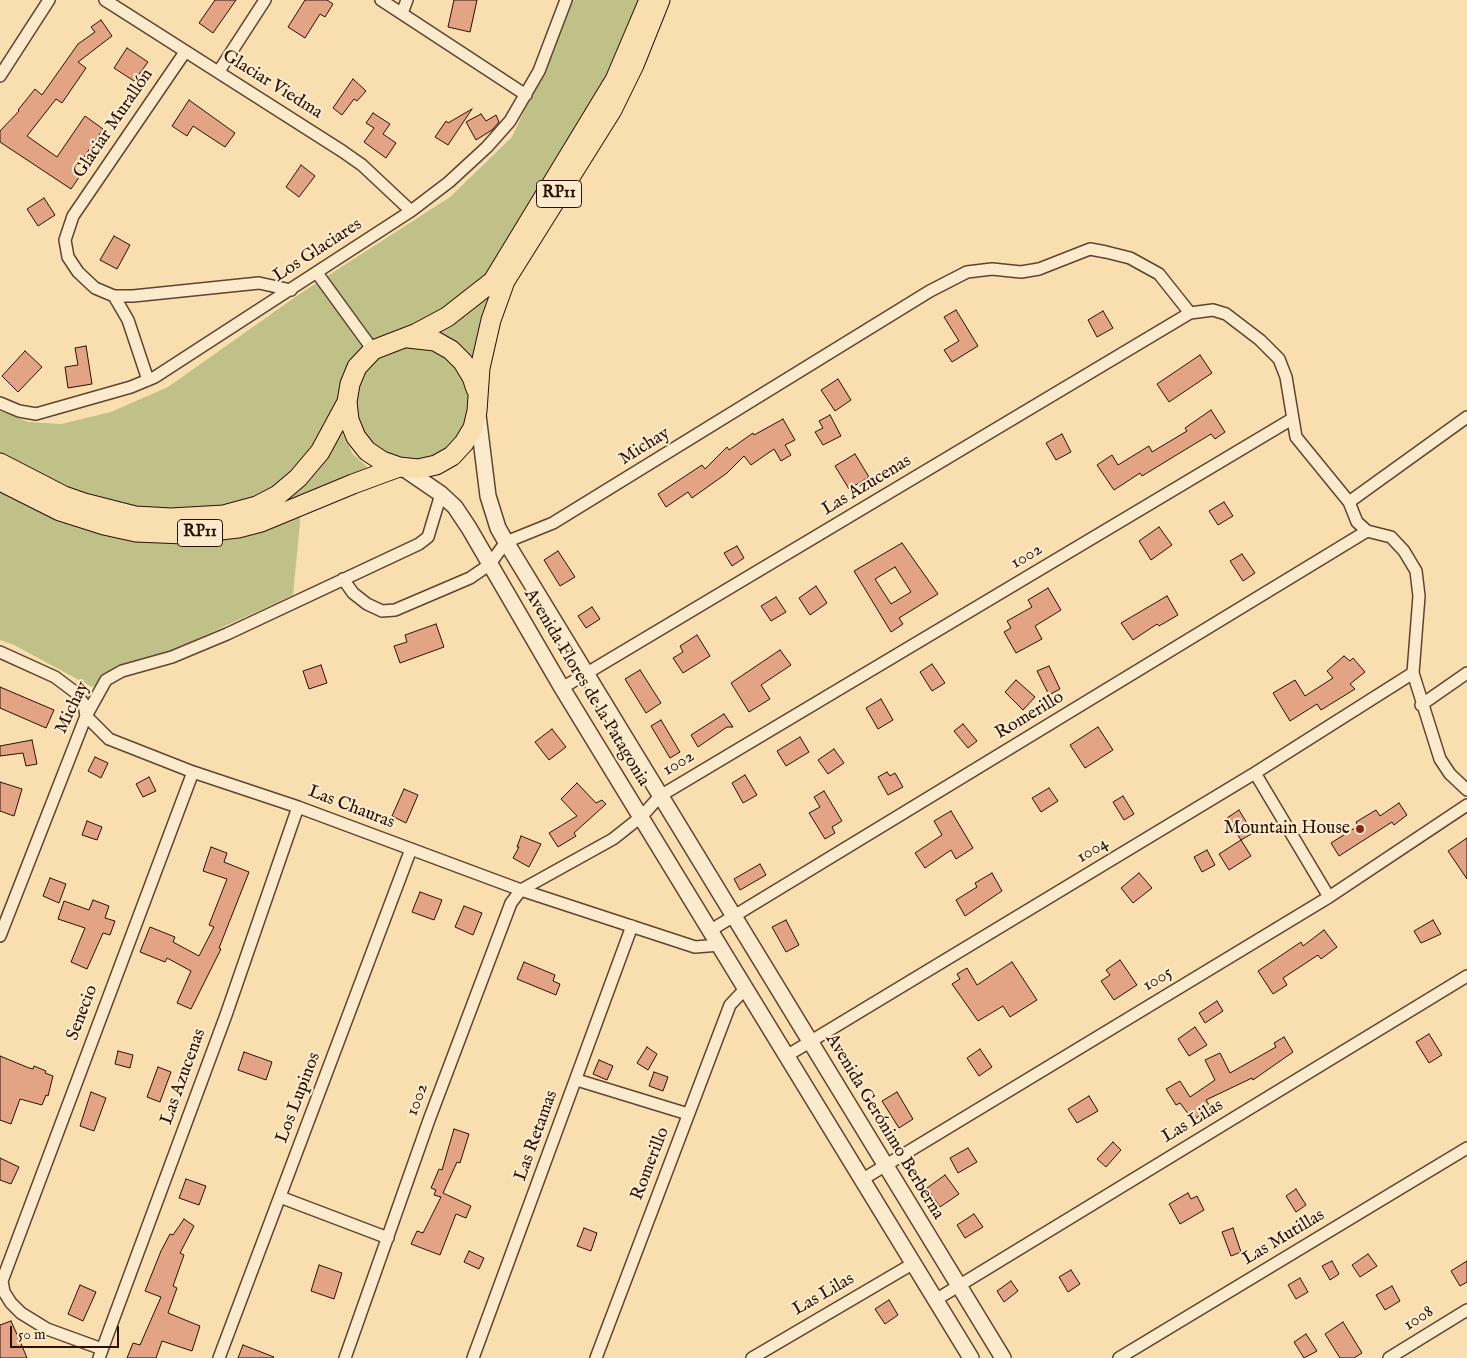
<!DOCTYPE html>
<html>
<head>
<meta charset="utf-8">
<style>
  body { margin:0 }
  #map { position:relative; width:1467px; height:1358px; overflow:hidden; background:#f9dfb0; font-family:"IM FELL English",serif }
  canvas { display:block }
  .scale { position:absolute; left:10px; top:1326px; width:109px; height:22px; box-sizing:border-box; border:2px solid #2b1005; border-top:0; padding-left:6px; font-size:15px; line-height:18px; white-space:nowrap; color:#2b1005; -webkit-text-stroke:4px #fbeacc; paint-order:stroke }
</style>
</head>
<body>
<div id="map">
<canvas width="1467" height="1358"></canvas>
<div class="scale">50 m</div>
</div>
<script>
const g = document.querySelector('canvas').getContext('2d');
g.lineJoin = 'round';
function fillPath(path, color) { g.fillStyle = color; g.fill(path, 'evenodd'); }
const toPath = rows => new Path2D(rows.map(r => 'M' + r).join(''));
function strokePath(path, color, width, dash) { g.strokeStyle = color; g.lineWidth = width; g.lineCap = dash ? 'butt' : 'round'; g.setLineDash(dash || []); g.stroke(path); }
function write(font, color, halo, rows, align = 'center') {
  g.font = font + ' "IM FELL English",serif'; g.lineWidth = 4.5; g.setLineDash([]); g.textBaseline = 'middle'; g.strokeStyle = halo; g.fillStyle = color; for (const [text, x, y, turn = 0] of rows) {
    g.save(); g.translate(x, y); g.rotate((+turn || 0) * Math.PI / 180); g.textAlign = isNaN(turn) ? turn : align; if (halo) g.strokeText(text, 0, 0); g.fillText(text, 0, 0); g.restore();
  }
}
const green = toPath([
  [568,0,639,0,607,77,485,279,442,313,378,340,329,454,341,431,353,454,373,472,299,501,300,523,293,595,92,687,14,645,0,640,0,411,28,422,61,424,111,412,168,387,301,293,450,197,512,137,555,45],
  [496,287,473,367,430,334],
  '356 403a57 57 0 1 1 114 0a57 57 0 1 1-114 0Z'
]);
const building = toPath([
  [215,0,236,0,213,33,199,23,215,0],
  [305,0,327,0,333,4,325,17,320,14,305,38,288,27,305,0],
  [454,0,477,0,470,32,448,27,454,0],
  [101,20,112,36,78,62,86,68,62,103,56,99,27,136,57,157,85,116,103,129,76,169,82,173,71,189,0,142,0,131,19,111,18,110,35,89,42,95,78,44,95,32,91,27,101,20],
  [127,48,148,62,134,81,114,68,127,48],
  [353,79,366,91,357,101,354,99,342,115,333,108,353,79],
  [189,100,235,133,225,147,193,126,187,136,172,126,189,100],
  [472,109,448,145,435,137,446,121,448,123,472,109],
  [373,113,390,124,383,134,396,143,386,158,364,142,374,128,366,123,373,113],
  [481,114,486,121,496,115,499,122,492,130,476,140,466,122,481,114],
  [301,165,315,176,299,197,286,187,301,165],
  [44,198,55,215,38,226,27,209,44,198],
  [114,236,130,245,117,269,100,260,114,236],
  [956,310,978,346,952,362,944,350,959,341,944,317,956,310],
  [1103,311,1113,328,1097,337,1088,320,1103,311],
  [86,346,92,384,68,388,65,367,78,365,75,348,86,346],
  [25,351,42,367,18,392,2,376,25,351],
  [1200,355,1212,373,1169,402,1157,384,1200,355],
  [838,379,851,400,835,411,821,390,838,379],
  [1211,410,1225,432,1215,439,1211,434,1142,476,1140,473,1114,490,1097,465,1112,455,1118,465,1149,446,1152,452,1187,431,1185,428,1211,410],
  [830,415,841,436,823,445,815,432,823,428,819,421,830,415],
  [783,419,795,440,785,445,791,455,781,461,774,449,751,465,744,456,727,473,692,498,688,492,666,507,658,494,702,465,705,469,727,447,729,450,753,433,754,435,783,419],
  [1062,434,1071,452,1056,460,1046,443,1062,434],
  [855,454,869,477,849,489,835,466,855,454],
  [1224,502,1233,516,1218,525,1209,511,1224,502],
  [1159,527,1172,545,1151,560,1139,541,1159,527],
  [902,543,938,594,899,618,903,624,891,632,854,571,902,543],
  [895,567,911,592,891,604,875,579,895,567],
  [737,546,744,558,732,566,724,553,737,546],
  [558,551,575,577,560,586,544,560,558,551],
  [1242,554,1255,573,1243,581,1230,561,1242,554],
  [816,586,827,603,810,615,799,598,816,586],
  [1048,588,1061,610,1035,626,1042,639,1016,653,1004,632,1011,628,1007,621,1032,607,1028,600,1048,588],
  [1167,596,1178,615,1159,626,1157,624,1133,640,1121,623,1167,596],
  [776,597,786,612,771,621,761,606,776,597],
  [592,607,600,619,586,628,578,616,592,607],
  [436,624,444,647,400,663,394,646,407,642,405,635,436,624],
  [697,635,710,656,683,673,673,658,683,652,680,646,697,635],
  [780,650,791,665,761,685,770,699,749,712,731,683,780,650],
  [1344,656,1350,661,1353,658,1365,672,1350,684,1355,689,1321,710,1317,704,1290,721,1273,693,1295,680,1305,696,1333,678,1327,671,1344,656],
  [932,664,945,683,932,691,920,672,932,664],
  [321,665,327,683,309,689,303,671,321,665],
  [1049,666,1060,689,1049,695,1037,671,1049,666],
  [640,670,661,703,646,713,625,679,640,670],
  [1016,680,1035,697,1023,710,1005,692,1016,680],
  [0,687,54,710,46,728,0,708,0,687],
  [881,699,893,720,878,729,866,708,881,699],
  [724,714,733,727,727,727,698,747,691,735,724,714],
  [661,720,680,752,670,758,651,726,661,720],
  [963,724,977,741,968,748,954,731,963,724],
  [1098,727,1113,750,1085,768,1070,745,1098,727],
  [552,729,566,747,549,760,535,742,552,729],
  [800,737,809,752,786,766,777,751,800,737],
  [32,740,37,764,26,766,23,753,0,756,0,746,32,740],
  [834,749,844,763,828,774,818,760,834,749],
  [95,757,108,763,101,778,88,771,95,757],
  [887,772,890,776,895,773,903,787,888,795,878,777,887,772],
  [745,775,757,795,743,803,732,783,745,775],
  [149,777,156,791,143,797,136,784,149,777],
  [0,782,22,789,14,816,0,811,0,782],
  [577,783,596,803,602,800,606,804,574,833,576,836,558,847,549,833,577,816,561,799,577,783],
  [1049,788,1058,801,1041,812,1032,798,1049,788],
  [404,789,418,795,406,823,392,816,404,789],
  [824,791,842,821,832,827,835,833,825,839,809,813,820,807,814,797,824,791],
  [1123,796,1134,814,1124,820,1113,802,1123,796],
  [1399,803,1407,815,1394,825,1392,822,1339,856,1331,843,1358,826,1356,822,1376,810,1380,816,1399,803],
  [1239,810,1253,833,1241,840,1251,856,1229,870,1219,854,1241,840,1227,818,1239,810],
  [951,811,973,848,956,859,951,850,925,868,915,853,942,835,934,821,951,811],
  [87,821,102,827,97,840,82,835,87,821],
  [521,836,541,844,529,867,513,858,519,847,517,847,521,836],
  [1467,838,1467,879,1448,851,1467,838],
  [211,847,227,853,224,862,249,872,219,948,221,949,191,1009,177,1003,191,971,167,958,165,962,140,952,150,927,175,937,173,942,199,956,214,927,209,925,227,879,203,871,211,847],
  [1207,850,1215,865,1202,872,1194,857,1207,850],
  [760,864,766,875,740,890,734,879,760,864],
  [992,873,1002,891,965,916,956,900,977,887,975,883,992,873],
  [1139,873,1152,888,1133,903,1121,888,1139,873],
  [50,878,66,884,59,903,43,896,50,878],
  [420,892,442,900,434,920,412,912,420,892],
  [93,900,109,906,105,918,115,921,110,935,103,933,87,969,71,962,85,928,58,919,64,901,89,910,93,900],
  [464,906,482,913,473,935,455,927,464,906],
  [786,920,799,945,786,952,772,927,786,920],
  [1433,920,1441,934,1421,943,1414,931,1433,920],
  [1324,930,1337,947,1321,959,1318,955,1283,978,1287,985,1273,994,1258,971,1301,942,1303,946,1324,930],
  [1120,960,1137,985,1114,1000,1101,981,1110,975,1106,970,1120,960],
  [524,962,555,975,553,981,560,984,556,995,517,979,524,962],
  [1012,962,1037,1000,1010,1017,1003,1006,978,1021,952,984,960,979,957,974,967,968,977,985,1012,962],
  [1217,1001,1223,1011,1205,1023,1199,1013,1217,1001],
  [1195,1027,1207,1045,1189,1056,1178,1039,1195,1027],
  [1429,1034,1442,1055,1429,1063,1416,1042,1429,1034],
  [1284,1037,1293,1052,1253,1080,1252,1078,1206,1100,1211,1108,1193,1120,1180,1103,1176,1105,1166,1089,1180,1081,1190,1097,1215,1080,1205,1060,1220,1053,1230,1073,1276,1047,1274,1043,1284,1037],
  [647,1047,657,1054,648,1070,637,1063,647,1047],
  [980,1049,992,1067,979,1076,967,1058,980,1049],
  [118,1051,133,1055,130,1068,115,1064,118,1051],
  [244,1052,272,1062,266,1080,238,1070,244,1052],
  [0,1056,29,1068,33,1069,34,1066,46,1071,45,1073,53,1076,48,1096,46,1095,42,1105,20,1099,11,1124,0,1120,0,1056],
  [599,1060,613,1066,607,1080,593,1074,599,1060],
  [158,1067,171,1072,160,1102,147,1097,158,1067],
  [654,1072,668,1077,663,1091,649,1086,654,1072],
  [91,1092,106,1098,94,1131,80,1126,91,1092],
  [897,1092,913,1119,899,1128,882,1101,897,1092],
  [1089,1096,1098,1111,1077,1123,1068,1109,1089,1096],
  [454,1129,469,1134,460,1163,457,1162,443,1193,471,1206,466,1218,456,1214,440,1255,411,1244,417,1231,423,1233,441,1197,434,1195,436,1190,431,1188,439,1169,442,1170,454,1129],
  [1113,1142,1121,1150,1106,1167,1097,1159,1113,1142],
  [968,1148,977,1162,958,1173,950,1158,968,1148],
  [0,1158,19,1167,11,1184,0,1180,0,1158],
  [945,1175,959,1194,940,1207,927,1188,945,1175],
  [186,1179,206,1186,199,1205,179,1198,186,1179],
  [1296,1189,1306,1205,1296,1212,1286,1196,1296,1189],
  [1188,1193,1191,1199,1197,1196,1204,1210,1180,1224,1169,1204,1188,1193],
  [974,1214,983,1227,965,1238,957,1225,974,1214],
  [184,1219,194,1226,180,1253,184,1255,173,1286,177,1288,168,1313,200,1326,192,1351,162,1341,156,1358,127,1358,133,1343,140,1345,161,1297,145,1291,161,1251,170,1234,173,1235,184,1219],
  [584,1228,597,1233,591,1251,577,1246,584,1228],
  [1233,1228,1241,1252,1231,1256,1222,1232,1233,1228],
  [469,1251,484,1258,479,1269,464,1262,469,1251],
  [1368,1254,1377,1266,1360,1277,1352,1265,1368,1254],
  [1332,1261,1339,1274,1330,1280,1322,1266,1332,1261],
  [1467,1261,1467,1282,1460,1286,1451,1271,1467,1261],
  [319,1265,342,1273,334,1299,311,1291,319,1265],
  [1071,1270,1080,1284,1068,1292,1059,1277,1071,1270],
  [1300,1278,1308,1292,1296,1299,1288,1285,1300,1278],
  [1011,1281,1018,1291,1004,1302,997,1291,1011,1281],
  [80,1285,96,1292,83,1321,68,1314,80,1285],
  [1392,1286,1400,1301,1385,1310,1376,1295,1392,1286],
  [889,1300,898,1315,885,1324,875,1309,889,1300],
  [11,1321,20,1341,27,1358,0,1358,0,1325,11,1321],
  [1343,1322,1362,1353,1354,1358,1340,1358,1325,1334,1343,1322],
  [1306,1334,1317,1351,1304,1358,1294,1342,1306,1334],
  [243,1345,274,1357,273,1358,238,1358,243,1345]
]);
const minor = toPath([
  [105,0,342,151,362,165,411,211],
  [381,0,526,95],
  [402,13,407,0],
  [185,52,73,216,65,240,68,257,78,272,95,288,114,296,133,296,259,283,291,290],
  [219,71,265,0],
  [0,76,49,0],
  [317,273,373,350],
  [114,296,128,320,148,380],
  [0,403,19,411,36,414,131,387,155,377,411,211,449,182,487,147,510,121,539,71,566,0],
  [1349,502,1467,417],
  [343,579,353,593,367,604,382,611,395,610,470,578,489,565,506,542,553,523,930,291,967,272,992,269,1021,272,1039,269,1090,249,1106,252,1130,258,1159,274,1190,313],
  [0,652,55,677,75,692,84,704,86,716,109,739,193,772,298,807,521,890,695,947,720,945],
  [562,688,1190,313,1213,310,1226,314,1260,340,1279,359,1286,377,1296,437,1349,502,1357,522,1367,531,1391,537,1404,551,1416,571,1419,596,1413,673,1440,759,1450,774,1467,790],
  [1421,705,1467,673],
  [1255,773,1329,897],
  [711,930,1367,531],
  [0,936,86,716,106,680,122,671,172,657,227,634,419,544,428,537,441,494],
  [788,1055,1255,773,1413,673],
  [577,1080,688,1114],
  [863,1179,1329,897,1467,805],
  [280,1197,388,1238],
  [937,1299,1467,976],
  [102,1349,47,1329,21,1313,11,1303,4,1292,2,1281,193,772],
  [99,1358,226,1015,298,807],
  [219,1358,411,849],
  [345,1358,429,1120,511,903,521,890,613,839,642,816,660,796,1292,419],
  [473,1358,632,926],
  [596,1358,730,1005,746,988],
  [752,1358,914,1263],
  [1119,1358,1467,1148],
  [1389,1358,1467,1310]
]);
const tertiary = toPath([
  [478,415,488,496,498,528,506,542,1003,1358],
  [403,468,441,494,455,507,469,528,562,688,971,1358]
]);
const primary = toPath([
  [649,0,615,80,493,281,447,317,417,333,373,350,357,367,350,384,347,402,349,420,356,437,367,451,382,461,399,467,418,469,436,465,452,456,464,443,473,428,477,411,480,368,491,320,505,281,612,110,634,65,660,0],
  [408,338,435,341,451,350,463,362,472,377,476,389],
  [0,463,64,496,84,503,135,516,171,518,224,515,257,506,278,495,298,478,320,452,347,402],
  [0,481,60,511,104,525,136,532,184,534,238,528,261,522,353,484,399,467]
]);
const markers = [
  [1360,829,5,"#8f2418"]
];
const shields = [
  [559,194,45],
  [200,533,45]
];
const shieldNames = [
  ["RP11",559,194],
  ["RP11",200,533]
];
const streetNames = [
  ["Glaciar Viedma",272,85,32],
  ["Glaciar Murallón",114,124,-56],
  ["Los Glaciares",318,251,-33],
  ["Michay",645,447,-32],
  ["Las Azucenas",867,486,-31],
  ["1002",1027,557,-31],
  ["Avenida Flores de la Patagonia",586,688,59],
  ["Michay",73,708,-64],
  ["Romerillo",1030,716,-31],
  ["1002",679,764,-31],
  ["Las Chauras",351,808,21],
  ["1004",1093,851,-31],
  ["1005",1158,980,-31],
  ["Senecio",83,1013,-69],
  ["Las Azucenas",184,1077,-70],
  ["Los Lupinos",299,1098,-69],
  ["1002",418,1100,-70],
  ["Las Lilas",1193,1122,-31],
  ["Avenida Gerónimo Berberna",884,1127,59],
  ["Las Retamas",537,1136,-70],
  ["Romerillo",651,1164,-69],
  ["Las Mutillas",1284,1238,-31],
  ["Las Lilas",824,1295,-30],
  ["1008",1419,1319,-32]
];
const poiNames = [
  ["Mountain House",1350,829]
];
fillPath(green, '#c0c189');
fillPath(building, '#e2a484');
strokePath(building, '#2b1005', 1);
strokePath(minor, '#5e4430', 14);
strokePath(tertiary, '#5e4430', 18);
strokePath(primary, '#2b1005', 21);
strokePath(minor, '#fbeacc', 11);
strokePath(tertiary, '#fbeacc', 15);
strokePath(primary, '#f9dfb0', 19);
for (const [x, y, r, color] of markers) { const dot = new Path2D(); dot.arc(x, y, r, 0, 2 * Math.PI); g.fillStyle = color; g.fill(dot); strokePath(dot, '#fbeacc', 2); }
for (const [x, y, w] of shields) { const box = new Path2D(); box.roundRect(x - w / 2, y - 13.5, w, 27, 4); g.fillStyle = '#fbeacc'; g.fill(box); strokePath(box, '#2b1005', 1); }
write('bold 16px', '#2b1005', null, shieldNames);
write('18px', '#2b1005', '#fbeacc', streetNames);
write('18px', '#2b1005', '#fbeacc', poiNames, 'right');
</script>
</body>
</html>
